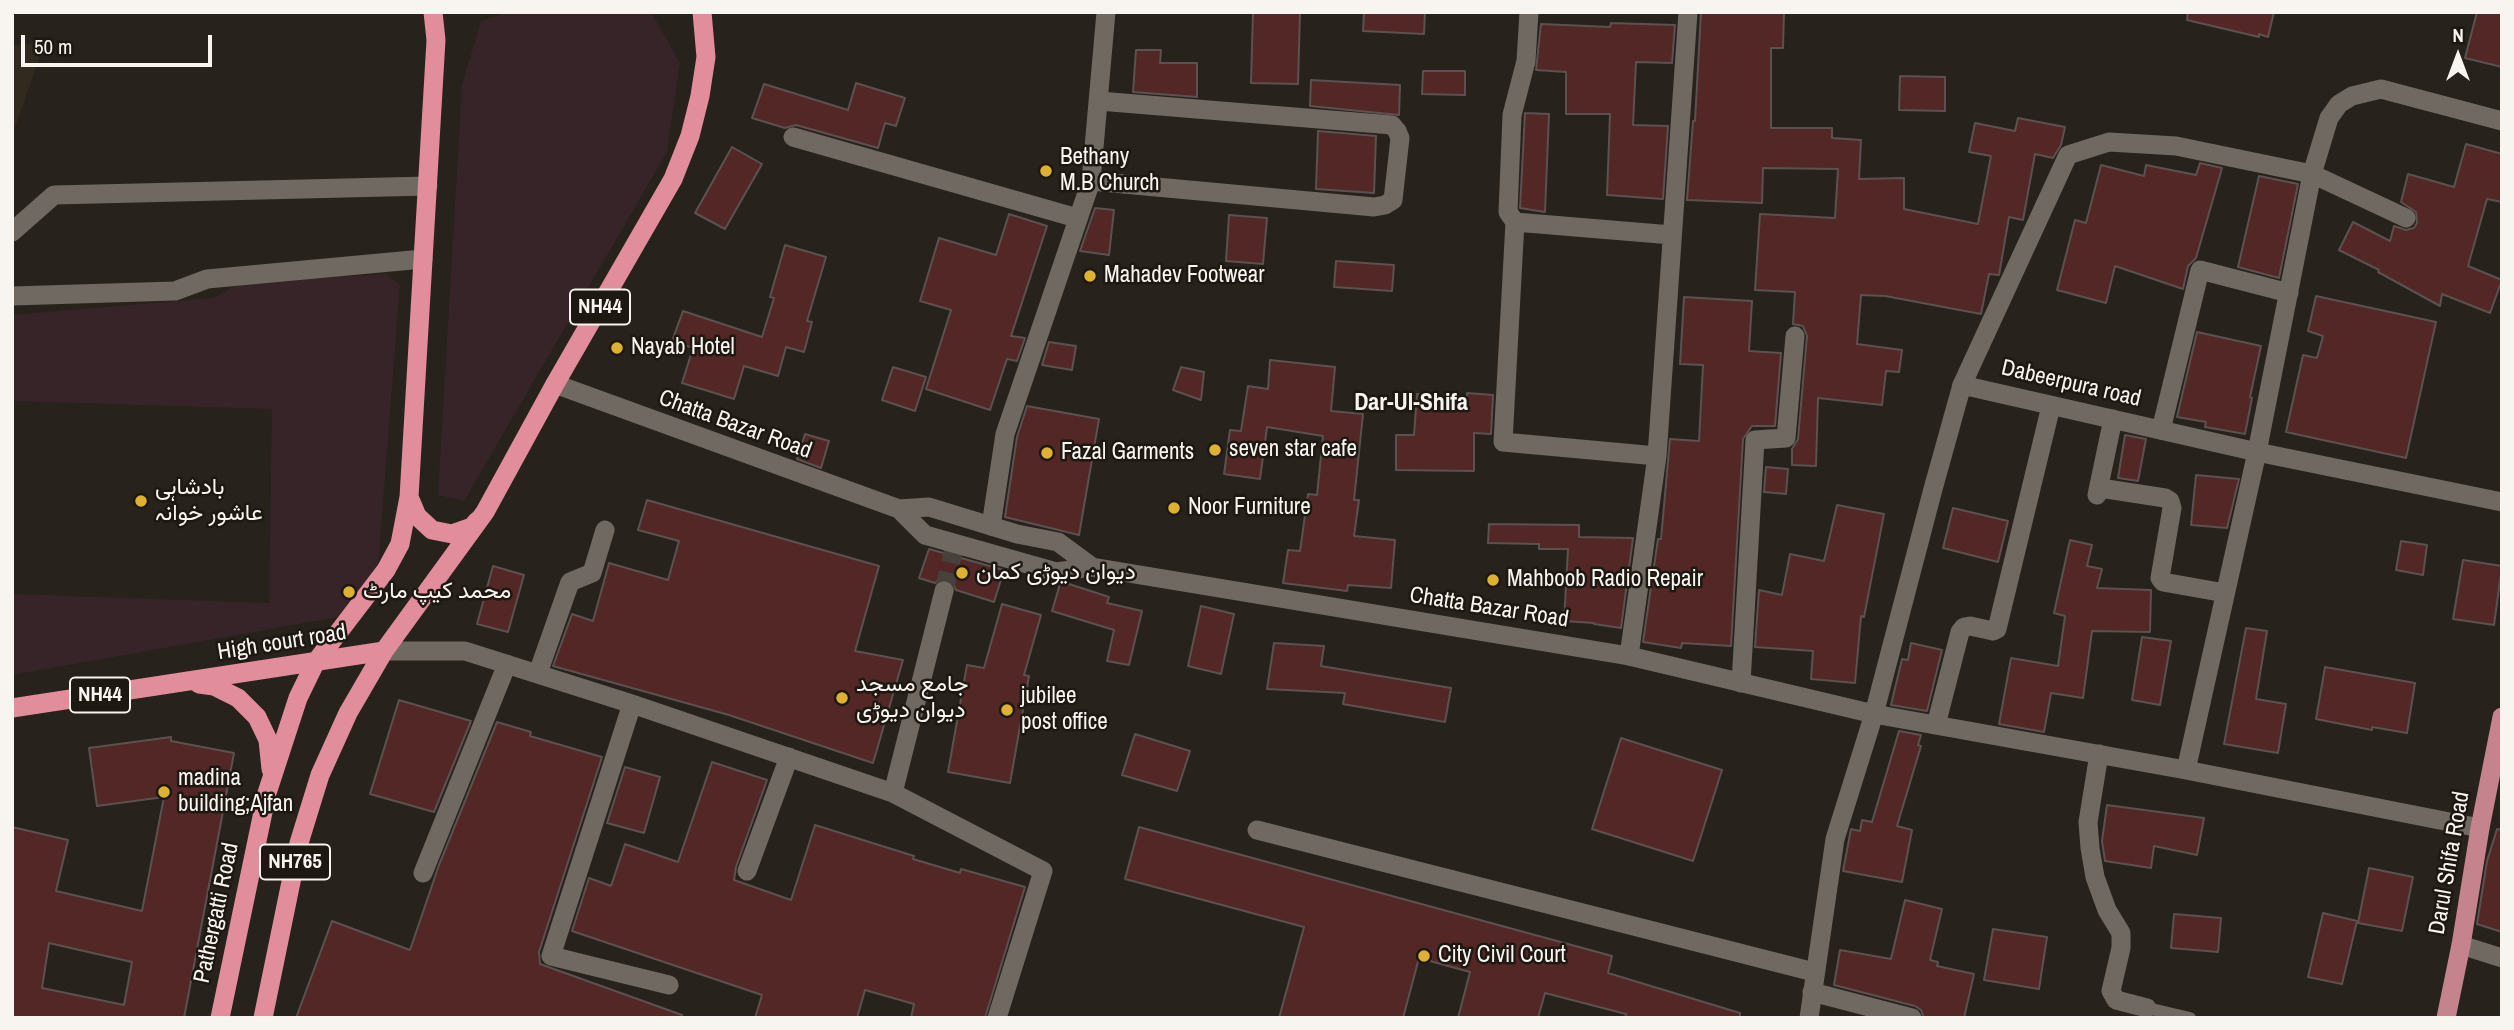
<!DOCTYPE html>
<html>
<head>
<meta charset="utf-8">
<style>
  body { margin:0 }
  #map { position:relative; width:2514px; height:1030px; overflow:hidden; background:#27221b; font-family:"Archivo Narrow",sans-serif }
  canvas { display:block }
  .frame { position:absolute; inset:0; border:14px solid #f8f4f0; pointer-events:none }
  .north { position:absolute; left:2423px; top:21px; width:70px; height:70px; -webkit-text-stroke:5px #1d1812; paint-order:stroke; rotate:0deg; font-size:19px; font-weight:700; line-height:28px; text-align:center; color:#f8f4f0 }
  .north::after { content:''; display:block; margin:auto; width:24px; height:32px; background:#f8f4f0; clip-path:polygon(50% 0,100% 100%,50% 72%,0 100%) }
  .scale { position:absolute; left:21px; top:35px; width:191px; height:32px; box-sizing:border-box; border:4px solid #f8f4f0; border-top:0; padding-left:9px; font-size:21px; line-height:24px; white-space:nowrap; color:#f8f4f0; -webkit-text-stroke:5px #1d1812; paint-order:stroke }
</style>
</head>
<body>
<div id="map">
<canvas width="2514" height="1030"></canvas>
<div class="frame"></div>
<div class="north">N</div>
<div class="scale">50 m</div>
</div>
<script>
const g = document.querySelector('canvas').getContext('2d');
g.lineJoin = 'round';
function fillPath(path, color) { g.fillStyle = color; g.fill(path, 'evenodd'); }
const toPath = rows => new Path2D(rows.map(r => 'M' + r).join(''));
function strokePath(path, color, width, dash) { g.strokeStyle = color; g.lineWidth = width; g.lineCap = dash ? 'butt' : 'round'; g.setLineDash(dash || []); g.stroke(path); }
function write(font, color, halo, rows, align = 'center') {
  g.font = font + ' "Archivo Narrow",Vazirmatn,sans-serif'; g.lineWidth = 5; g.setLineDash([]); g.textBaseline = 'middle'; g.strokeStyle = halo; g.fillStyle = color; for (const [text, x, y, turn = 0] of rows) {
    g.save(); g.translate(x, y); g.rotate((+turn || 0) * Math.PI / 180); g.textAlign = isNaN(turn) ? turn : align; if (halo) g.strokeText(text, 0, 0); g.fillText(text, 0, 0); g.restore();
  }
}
const commercial = toPath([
  [509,12,651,12,680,63,667,152,464,501,438,495,462,85,481,21],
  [385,274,400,284,377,580,338,617,12,675,12,594,269,603,272,409,12,401,12,315,213,298,242,282]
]);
const built = toPath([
  [45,42,12,136,12,46]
]);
const building = toPath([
  [1253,12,1300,12,1298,84,1251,83,1253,12],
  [1364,12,1425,12,1424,34,1363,31,1364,12],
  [1701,12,1784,12,1783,48,1771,48,1771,128,1832,128,1832,138,1861,140,1859,179,1904,178,1904,209,1978,224,1991,156,1969,152,1975,123,2015,131,2018,118,2065,127,2061,145,2053,158,2035,154,2023,220,2009,217,1999,275,1989,274,1981,314,1885,296,1861,295,1857,344,1902,350,1899,372,1886,371,1882,405,1818,398,1816,466,1792,465,1792,449,1798,439,1807,336,1803,326,1793,324,1795,292,1755,290,1760,214,1835,218,1838,169,1763,168,1762,203,1687,200,1693,121,1695,121,1701,12],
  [2188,12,2274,12,2268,37,2259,34,2259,37,2187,20,2188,12],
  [2477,12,2502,12,2502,67,2465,58,2477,12],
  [1611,23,1675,25,1672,63,1636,62,1633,125,1668,126,1663,199,1607,195,1610,114,1566,114,1566,72,1536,70,1541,24,1610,27,1611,23],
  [1136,50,1161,50,1160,63,1197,63,1197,97,1133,92,1136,50],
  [1423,71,1465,71,1465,95,1422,94,1423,71],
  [1900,76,1945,77,1945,111,1899,110,1900,76],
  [1311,80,1400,85,1399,115,1310,106,1311,80],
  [856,83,905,98,896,126,885,123,878,148,796,125,785,128,752,118,764,84,848,110,856,83],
  [1525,113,1549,114,1545,212,1520,208,1525,113],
  [1318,131,1376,136,1374,193,1316,189,1318,131],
  [2466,144,2502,154,2502,202,2487,199,2468,266,2502,280,2490,313,2442,294,2440,306,2378,272,2379,270,2339,250,2353,222,2390,241,2394,226,2406,230,2414,228,2417,223,2416,212,2401,202,2408,174,2454,187,2466,144],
  [732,147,762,164,725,229,695,213,732,147],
  [2200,163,2222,168,2196,258,2188,266,2183,289,2115,266,2106,303,2057,290,2075,220,2086,223,2101,165,2144,176,2146,165,2196,175,2200,163],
  [2259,176,2298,184,2279,278,2238,267,2259,176],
  [1095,208,1114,210,1109,255,1080,251,1095,208],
  [1009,214,1047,226,1011,336,1025,338,1017,361,1007,359,990,410,926,389,951,310,920,301,939,238,996,255,1009,214],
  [1229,215,1267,218,1263,264,1226,261,1229,215],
  [785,245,826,257,807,321,812,322,804,352,786,347,778,376,744,366,734,399,682,383,693,348,672,341,683,311,762,337,774,298,770,297,785,245],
  [1336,261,1394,265,1392,291,1334,287,1336,261],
  [2316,296,2436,322,2406,458,2286,432,2303,355,2317,358,2323,336,2308,331,2316,296],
  [1684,297,1752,301,1749,351,1781,353,1775,426,1752,426,1743,439,1731,646,1682,643,1681,648,1643,642,1658,539,1661,539,1670,439,1699,441,1703,365,1680,364,1684,297],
  [2197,332,2261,346,2250,397,2252,398,2245,434,2205,427,2206,422,2177,417,2197,332],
  [1049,342,1076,346,1072,370,1042,365,1049,342],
  [1270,360,1335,367,1331,411,1363,414,1354,500,1359,500,1354,536,1395,540,1391,588,1348,585,1347,591,1283,583,1288,550,1300,551,1308,494,1317,495,1323,436,1267,427,1260,479,1224,474,1230,430,1241,431,1248,386,1268,389,1270,360],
  [893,367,926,377,915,411,882,400,893,367],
  [1181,367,1204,372,1201,400,1173,390,1181,367],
  [1467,393,1493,395,1491,434,1474,433,1474,471,1396,470,1396,435,1414,435,1417,394,1467,398,1467,393],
  [1027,406,1099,419,1079,535,1005,517,1017,437,1027,406],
  [805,434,829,441,821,468,797,459,805,434],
  [2125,435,2146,439,2138,481,2118,478,2125,435],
  [1766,467,1788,469,1786,494,1764,492,1766,467],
  [2196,475,2239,479,2227,528,2191,525,2196,475],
  [647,500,879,566,855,651,903,660,873,763,729,715,553,666,572,614,593,621,609,563,668,580,679,541,638,530,647,500],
  [1837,505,1884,514,1864,617,1861,616,1855,683,1811,679,1813,651,1755,647,1759,590,1782,595,1790,554,1824,561,1837,505],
  [1953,508,2008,521,1998,562,1943,548,1953,508],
  [1489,524,1579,525,1579,537,1633,538,1621,628,1594,624,1594,623,1564,621,1568,549,1539,549,1539,544,1488,543,1489,524],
  [2070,540,2092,545,2087,566,2102,569,2097,588,2151,590,2150,632,2092,631,2083,698,2051,693,2044,732,1999,724,2011,658,2058,666,2065,616,2054,613,2070,540],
  [2401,541,2427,545,2423,575,2396,570,2401,541],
  [929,549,1004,570,994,602,956,590,953,583,948,579,940,579,935,583,919,578,929,549],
  [2463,560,2502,566,2494,625,2453,619,2463,560],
  [493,566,524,575,508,632,477,624,493,566],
  [1066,583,1109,597,1107,603,1142,611,1129,665,1107,661,1114,630,1052,611,1060,584,1066,583],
  [1002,604,1041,615,1024,675,1029,676,1010,783,948,772,967,665,984,668,1002,604],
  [1201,606,1234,614,1221,674,1188,666,1201,606],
  [2246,628,2267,631,2256,699,2286,704,2278,753,2224,744,2246,628],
  [2142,637,2171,641,2160,705,2132,700,2142,637],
  [1274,643,1324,646,1321,666,1451,688,1445,722,1343,704,1345,693,1267,689,1274,643],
  [1911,643,1942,650,1927,711,1891,705,1902,659,1908,660,1911,643],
  [2325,667,2415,683,2407,733,2372,727,2372,730,2316,719,2325,667],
  [399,700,471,721,434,812,370,794,399,700],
  [497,722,531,732,530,736,602,757,539,952,540,964,682,1015,682,1018,296,1018,332,921,410,950,439,865,497,722],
  [1899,731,1921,735,1918,745,1921,746,1897,826,1912,830,1902,882,1843,871,1851,829,1860,831,1862,820,1872,822,1899,731],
  [1135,734,1190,751,1177,791,1122,775,1135,734],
  [171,737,171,741,234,753,184,1018,12,1018,12,827,68,840,56,891,142,911,164,797,97,806,89,748,171,737],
  [49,943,132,962,124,1005,42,988,49,943],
  [1621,738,1722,770,1693,861,1592,829,1621,738],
  [712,762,767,780,736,867,734,880,791,900,815,825,914,856,913,859,960,873,961,869,1025,887,985,1018,911,1018,914,1004,865,990,857,1018,755,1018,762,995,572,931,589,878,611,886,625,844,678,862,712,762],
  [625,767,660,777,644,833,607,823,625,767],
  [2107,805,2204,818,2197,855,2154,846,2151,868,2105,861,2102,841,2107,805],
  [1139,827,1612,956,1608,973,1740,1013,1740,1018,1625,1018,1626,1014,1545,993,1538,1018,1458,1018,1470,972,1419,958,1403,1018,1279,1018,1304,927,1125,879,1139,827],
  [2497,829,2502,830,2502,932,2477,924,2487,861,2497,829],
  [2369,868,2413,877,2402,931,2358,923,2369,868],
  [1905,900,1942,909,1930,960,1938,962,1937,966,1974,974,1964,1018,1924,1018,1921,1010,1915,1006,1834,985,1840,950,1891,959,1905,900],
  [2323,913,2357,921,2342,984,2308,977,2323,913],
  [2174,914,2221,918,2218,952,2171,948,2174,914],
  [1993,929,2047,937,2039,989,1984,980,1993,929]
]);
const minorTunnel = toPath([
  [944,591,955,544]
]);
const service = toPath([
  [2147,1008,2190,1018]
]);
const minor = toPath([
  [1529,12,1526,61,1512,115,1508,212,1515,222,1503,442,1657,456],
  [793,137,1077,218],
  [1091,181,1374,207,1385,205,1393,200,1400,138,1397,131,1392,125,1099,101],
  [1515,222,1672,235],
  [12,232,54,195,428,186],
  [12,296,175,291,207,279,423,259],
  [1962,385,2068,155,2109,142,2176,146,2312,174,2406,218],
  [2161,430,2200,270,2289,293],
  [2100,488,2165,498,2170,501,2172,508,2160,578,2163,582,2225,593],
  [2097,495,2113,419],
  [991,526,1005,434,1091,181,1106,12],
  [384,651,465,651,632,704,893,793,1043,871,997,1018],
  [1629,656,1657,456,1688,12],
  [538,673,570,582,592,573,605,530],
  [1741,683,1755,440,1786,438,1795,336],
  [632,704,551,956,669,985],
  [1874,714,2186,770,2480,828],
  [1936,725,1960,632,1964,627,1970,626,1993,631,1997,629,2051,406],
  [2099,754,2088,822,2090,848,2095,877,2107,910,2121,933,2121,948,2111,991,2116,1000,2147,1008],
  [2186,770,2257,452,2312,174,2329,118,2339,104,2352,96,2381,89,2502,121],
  [893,793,944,591],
  [1257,830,1814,972],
  [747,871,789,757],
  [423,873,507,664],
  [1812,992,1912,1018]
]);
const tertiary = toPath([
  [555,384,899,509,929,507,1017,534,1058,542,1092,567],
  [899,509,925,535,1056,572,1092,567,1629,656,1874,714],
  [2461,945,2502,958],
  [1809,1018,1835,839,1874,714,1933,489,1962,385,2257,452,2502,502]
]);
const primary = toPath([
  [2446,1018,2461,945,2480,828,2502,717]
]);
const trunk = toPath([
  [409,497,417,516,432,530,452,534,472,527,477,521],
  [199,684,214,686,238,698,257,717,268,740,271,769],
  [12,708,384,651],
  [220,1018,267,793,298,698,315,663,386,570,400,544,409,497,436,40,433,12],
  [263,1018,299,843,320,775,348,713,384,651,485,512,555,384,673,179,690,136,700,96,706,57,702,12]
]);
const markers = [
  [1046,171,7,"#deb133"],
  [1090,276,7,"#deb133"],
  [617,348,7,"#deb133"],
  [1215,450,7,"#deb133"],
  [1047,453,7,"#deb133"],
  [141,501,7,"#deb133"],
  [1174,508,7,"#deb133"],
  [962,573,7,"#deb133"],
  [1493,580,7,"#deb133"],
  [349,592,7,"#deb133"],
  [842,698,7,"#deb133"],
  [1007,710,7,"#deb133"],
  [164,792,7,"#deb133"],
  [1424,956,7,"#deb133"]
];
const shields = [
  [600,307,60],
  [100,695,60],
  [295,862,70]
];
const shieldNames = [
  ["NH44",600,307],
  ["NH44",100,695],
  ["NH765",295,862]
];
const poiNames = [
  ["Bethany",1060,158],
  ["M.B Church",1060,184],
  ["Mahadev Footwear",1104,276],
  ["Nayab Hotel",631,348],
  ["seven star cafe",1229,450],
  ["Fazal Garments",1061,453],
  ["بادشاہی",155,488],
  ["عاشور خوانہ",155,514],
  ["Noor Furniture",1188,508],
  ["دیوان دیوڑی کمان",976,573],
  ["Mahboob Radio Repair",1507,580],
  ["محمد کیپ مارٹ",363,592],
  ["جامع مسجد",856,685],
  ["دیوان دیوڑی",856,711],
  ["jubilee",1021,697],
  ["post office",1021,723],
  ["madina",178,779],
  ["building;Ajfan",178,805],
  ["City Civil Court",1438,956]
];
const streetNames = [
  ["Dabeerpura road",2071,384,13],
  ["Chatta Bazar Road",735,425,20],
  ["Chatta Bazar Road",1489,608,9],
  ["High court road",282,643,-9],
  ["Darul Shifa Road",2450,863,-80],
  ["Pathergatti Road",217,913,-78]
];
const neighbourhoodNames = [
  ["Dar-Ul-Shifa",1411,404]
];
fillPath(commercial, '#372428');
fillPath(built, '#332a1f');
fillPath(building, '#522726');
strokePath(building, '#5c5151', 2);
strokePath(minorTunnel, '#46423b', 19, [19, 10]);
strokePath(service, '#706962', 12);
strokePath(minor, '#706962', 19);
strokePath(tertiary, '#706962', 19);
strokePath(primary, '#c5848d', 19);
strokePath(trunk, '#e18d9b', 19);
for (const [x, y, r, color] of markers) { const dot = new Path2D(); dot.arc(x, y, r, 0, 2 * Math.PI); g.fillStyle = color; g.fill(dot); strokePath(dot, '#1d1812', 2.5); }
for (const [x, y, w] of shields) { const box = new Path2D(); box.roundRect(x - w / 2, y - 17.5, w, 35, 5); g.fillStyle = '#1d1812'; g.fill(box); strokePath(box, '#f8f4f0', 2); }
write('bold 21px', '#f8f4f0', null, shieldNames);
write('23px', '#f8f4f0', '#1d1812', poiNames, 'left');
write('23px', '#f8f4f0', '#1d1812', streetNames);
write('bold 24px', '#f8f4f0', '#1d1812', neighbourhoodNames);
</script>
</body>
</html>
